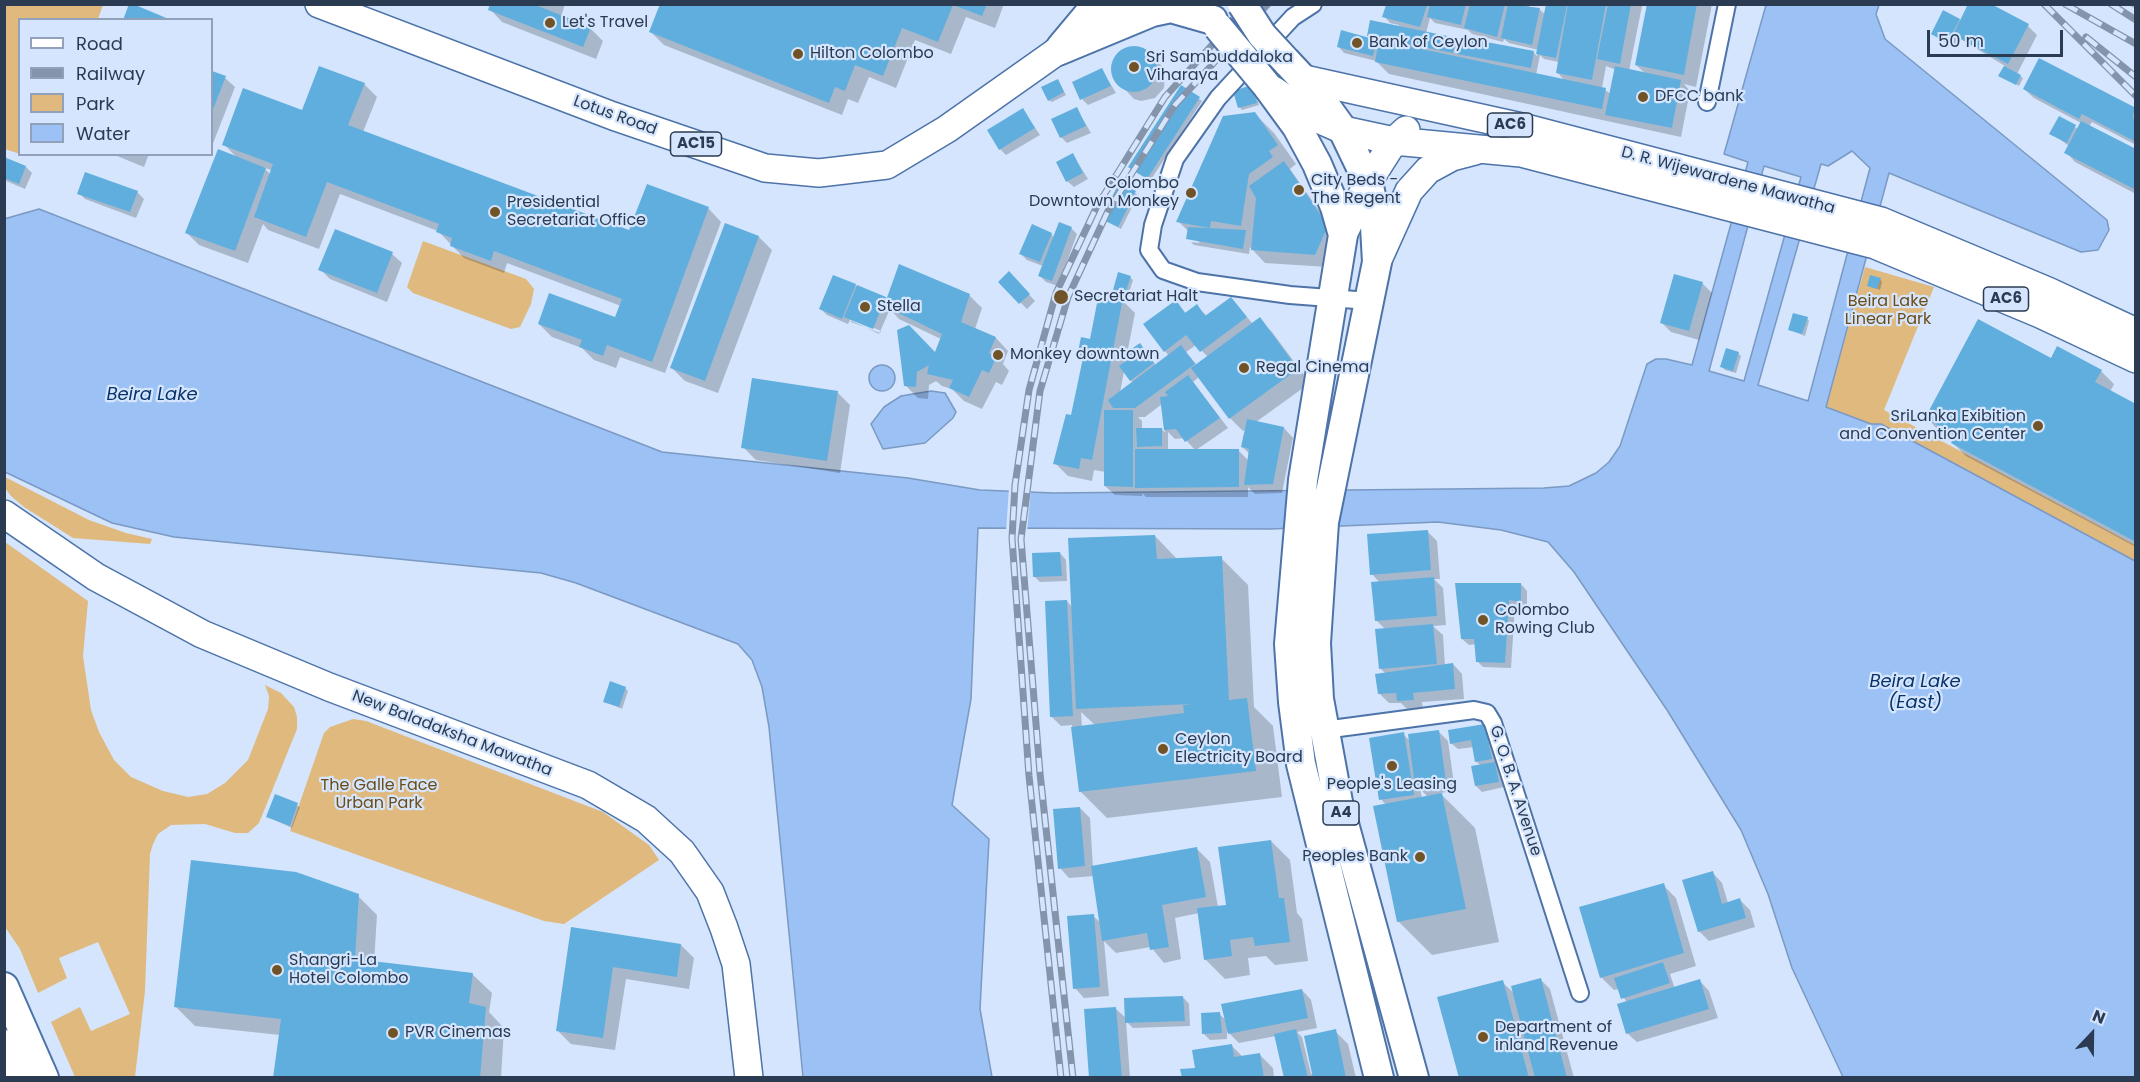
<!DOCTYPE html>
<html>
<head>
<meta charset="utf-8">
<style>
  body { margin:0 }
  #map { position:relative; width:2140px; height:1082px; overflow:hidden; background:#d4e5fd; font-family:Poppins,sans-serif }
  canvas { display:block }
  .frame { position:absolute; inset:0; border:6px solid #2a3b52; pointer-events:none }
  .legend { position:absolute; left:18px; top:18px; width:195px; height:138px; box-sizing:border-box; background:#d4e5fd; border:2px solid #90a1b9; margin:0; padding:8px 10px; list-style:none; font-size:18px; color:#2a3b52 }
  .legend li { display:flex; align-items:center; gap:12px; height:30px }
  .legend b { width:30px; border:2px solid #90a1b9 }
  .north { position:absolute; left:2062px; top:1004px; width:60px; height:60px; -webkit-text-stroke:4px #d4e5fd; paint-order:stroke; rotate:22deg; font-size:16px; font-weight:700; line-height:24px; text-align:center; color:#2a3b52 }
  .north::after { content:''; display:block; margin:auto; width:21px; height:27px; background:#2a3b52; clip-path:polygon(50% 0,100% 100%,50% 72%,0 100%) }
  .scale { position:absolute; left:1927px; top:30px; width:136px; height:27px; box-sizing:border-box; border:3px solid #2a3b52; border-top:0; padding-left:8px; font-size:18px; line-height:21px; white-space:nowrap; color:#2a3b52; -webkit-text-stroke:4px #d4e5fd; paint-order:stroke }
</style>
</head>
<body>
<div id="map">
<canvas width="2140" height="1082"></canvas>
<div class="frame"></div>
<ul class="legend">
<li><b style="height:8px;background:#fff"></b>Road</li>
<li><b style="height:8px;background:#8394ab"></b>Railway</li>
<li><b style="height:16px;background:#e0b97f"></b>Park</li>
<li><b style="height:16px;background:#9cc1f4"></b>Water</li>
</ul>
<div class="north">N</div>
<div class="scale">50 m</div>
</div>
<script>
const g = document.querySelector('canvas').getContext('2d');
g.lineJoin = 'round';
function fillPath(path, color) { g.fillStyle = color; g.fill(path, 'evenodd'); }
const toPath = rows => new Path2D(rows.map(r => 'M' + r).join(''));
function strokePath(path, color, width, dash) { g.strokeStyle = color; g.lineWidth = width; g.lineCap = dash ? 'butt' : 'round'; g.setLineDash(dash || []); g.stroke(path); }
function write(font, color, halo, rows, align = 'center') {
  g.font = font + ' Poppins,sans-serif'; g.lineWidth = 4.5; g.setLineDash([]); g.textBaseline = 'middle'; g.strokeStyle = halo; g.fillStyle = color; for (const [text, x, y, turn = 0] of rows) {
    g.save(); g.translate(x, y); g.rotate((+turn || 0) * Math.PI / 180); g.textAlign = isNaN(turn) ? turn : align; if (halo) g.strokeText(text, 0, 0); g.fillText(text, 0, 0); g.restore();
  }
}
const green = toPath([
  [5,4,103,5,98,19,20,20,20,154,5,149],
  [423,241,526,279,534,289,531,304,520,327,511,329,413,293,407,287],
  [1865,267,1934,287,1884,410,2135,545,2135,561,1881,424,1871,424,1826,407],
  [5,477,89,520,126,533,152,539,150,544,73,538,24,507,11,496,5,488],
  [5,542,88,601,83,656,91,710,99,732,114,760,131,777,163,791,188,797,207,794,225,783,248,760,268,709,269,696,265,685,281,693,294,707,297,717,297,729,259,823,248,833,235,833,205,824,171,825,158,834,153,844,150,854,145,991,135,1077,75,1077,51,1022,80,1007,91,1031,130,1014,98,942,59,958,67,978,38,993,20,949,5,927],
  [353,719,366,721,603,812,649,845,659,860,564,924,544,921,290,831,324,733,330,727]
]);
const water = toPath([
  [1766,5,1879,5,1876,14,1885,39,2107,220,2109,230,2098,250,2081,252,1889,173,1826,407,1871,424,1881,424,2135,561,2135,1077,1843,1077,1792,968,1768,894,1741,830,1667,710,1574,572,1548,542,1501,530,1438,522,1270,529,978,528,971,699,952,805,989,839,980,1009,992,1077,803,1077,769,727,762,687,752,660,738,644,576,583,541,573,174,537,112,523,5,472,4,219,39,209,662,452,908,478,980,490,1054,493,1544,488,1569,486,1596,473,1609,462,1620,446,1647,364,1656,359,1666,359,1692,365,1748,162,1724,154,1766,5],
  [1852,151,1870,168,1808,401,1758,385,1821,164,1828,166,1852,151],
  [1764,166,1801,177,1744,381,1709,371,1764,166],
  '869 378a13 13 0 1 1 26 0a13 13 0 1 1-26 0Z',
  [931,391,945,393,956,412,953,418,925,443,883,449,871,424,884,407,901,396,931,391]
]);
const pier = toPath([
  [1009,488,1031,489,1027,532,1006,532]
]);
const shadow = toPath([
  [491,4,565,4,561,17,590,28,603,41,596,59,502,22,490,9],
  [662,4,1004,4,995,28,966,17,951,54,915,40,896,88,869,77,858,103,848,99,842,115,664,45,651,32],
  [1387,4,1530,4,1529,7,1539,9,1546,15,1546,4,1640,4,1642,6,1629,71,1646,74,1636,65,1648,4,1712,4,1696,87,1684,84,1690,91,1681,137,1389,74,1376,61,1344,53,1338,46,1374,40,1369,35,1398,28,1399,25,1390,23,1384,16],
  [1430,18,1435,23,1468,30,1472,34,1503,42,1504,39,1509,43,1539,50,1537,56,1533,52,1460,44,1456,40,1426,33],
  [1540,55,1544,59,1559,62,1557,72,1565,81,1536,75],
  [1606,66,1616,70,1611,94,1602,88],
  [2126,4,2136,4,2136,9],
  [1959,20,2028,26,2037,35,2017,74,2023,78,2019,86,2000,75,2005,66,1959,38,1954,48,1932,34],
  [1127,48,1141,48,1163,67,1165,74,1164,88,1155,98,1141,101,1134,99,1114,78,1112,71,1115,57],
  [2040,60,2135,110,2136,145,2092,122,2089,127,2136,151,2136,194,2075,162,2066,152,2069,146,2051,133,2060,118,2078,129,2081,123,2034,98,2024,89],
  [1102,70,1116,93,1088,105,1082,99],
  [212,72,225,78,235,87,212,146],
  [364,84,377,97,363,132,630,232,648,186,709,209,721,222,665,373,620,357,616,368,594,360,582,348,552,337,539,324,616,319,621,306,507,263,504,273,464,258,438,231,340,194,319,249,268,230,263,224,248,263,199,245,186,232,238,159,224,144],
  [263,167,273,171,271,175],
  [1060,84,1066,95,1052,102,1049,100],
  [1181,87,1202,101,1150,181,1132,169],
  [1254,89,1259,105,1242,110,1240,108],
  [1077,109,1091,133,1067,143,1061,137],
  [1023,110,1040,135,1006,155,1000,149],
  [1254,113,1274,133,1296,164,1290,169,1340,240,1328,267,1265,263,1250,247,1249,254,1194,245,1191,242,1200,243,1178,221],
  [112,154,149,154,144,167],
  [1073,155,1088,179,1074,187,1067,181],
  [4,159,26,167,32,173,25,189,4,180],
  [137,192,144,199,136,218,85,199,79,193],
  [1135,193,1138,195,1121,229,1103,219],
  [726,225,759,237,772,250,718,393,685,381,672,368],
  [1071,228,1077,234,1058,286,1046,282,1040,276,1043,266,1027,260,1021,254,1051,234,1054,237],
  [392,254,402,263,387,302,330,279,320,269],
  [1009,273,1035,301,1027,309,1000,282],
  [1130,277,1133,280,1128,296,1114,290],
  [1880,279,1882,282,1880,290,1869,285],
  [1702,283,1712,293,1699,340,1671,332,1661,322],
  [855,285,888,301,969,295,982,308,975,329,996,338,1008,351,1003,364,1009,371,1002,385,996,382,982,409,964,401,952,389,942,386,936,381,929,385,928,399,918,398,905,385,909,327,935,354,941,339,899,319,890,309,879,334,850,320,848,324,827,315,821,309],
  [851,318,881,331,880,333,851,322],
  [1231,299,1253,324,1259,319,1272,332,1310,383,1256,422,1284,428,1293,438,1282,493,1255,494,1248,487,1248,497,1146,497,1142,493,1142,496,1115,495,1105,486,1106,472,1094,470,1092,481,1068,476,1055,463,1072,417,1084,361,1079,356,1122,300,1135,313,1127,354,1140,345,1156,365,1169,356,1165,351,1175,302,1187,314,1197,306,1207,316],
  [1196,345,1208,357,1197,365,1186,352],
  [1124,371,1133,383,1120,393],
  [1199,377,1230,418,1243,431,1246,429,1242,447,1250,454,1249,461,1238,450,1196,450,1228,428,1193,382],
  [1162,404,1165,433,1162,429,1142,429,1142,421,1138,417,1145,417],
  [1168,432,1175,439,1184,438,1195,450,1168,450],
  [1807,318,1809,321,1805,336,1790,330],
  [2058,348,2101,371,2114,384,2110,392,2136,406,2136,547,1966,456,1953,443,1955,439,1939,431,1927,418,2051,361],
  [1738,353,1741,356,1736,373,1725,370,1722,367],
  [837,392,850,405,840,473,756,460,743,447],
  [1427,531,1437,541,1440,579,1434,579,1443,588,1446,625,1433,626,1443,635,1445,666,1453,664,1462,674,1464,699,1422,702,1423,709,1408,710,1401,703,1389,703,1379,693,1386,674,1380,668,1386,630,1376,620,1380,583,1372,574],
  [1155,536,1178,560,1221,558,1248,585,1254,707,1273,726,1282,797,1107,818,1080,791,1072,725,1061,726,1051,716,1067,601,1072,607],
  [1081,712,1095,725,1082,727],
  [1060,553,1066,560,1067,581,1040,582,1034,576],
  [1521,584,1527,591,1527,607,1515,605,1511,668,1483,667,1477,661,1476,644,1469,645,1462,639],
  [625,688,628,691,622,709,604,701],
  [1485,726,1491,732,1504,787,1482,792,1476,786,1481,766,1477,762,1474,747,1458,749,1451,743],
  [1438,731,1448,741,1455,791,1440,793,1475,828,1499,942,1432,955,1398,921,1386,805,1381,799,1403,734,1410,741],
  [1420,789,1428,797,1422,798],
  [276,796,300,807,292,828,268,817],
  [1080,808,1090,818,1093,868,1197,849,1210,862,1218,907,1227,906,1271,841,1290,860,1297,913,1302,919,1308,961,1275,965,1266,956,1248,958,1250,975,1225,979,1205,959,1199,913,1175,918,1181,959,1164,963,1151,947,1116,953,1104,941,1109,996,1084,998,1075,988,1093,916,1101,923,1094,876,1069,878,1060,868],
  [1713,873,1722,883,1728,903,1740,900,1750,910,1755,927,1709,941,1699,931],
  [1663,885,1676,898,1696,966,1670,974,1675,989,1700,981,1709,991,1718,1018,1637,1042,1627,1033,1627,1003,1619,989,1614,990,1601,977],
  [358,896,377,915,374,963,472,974,492,993,489,1012,504,1028,501,1078,274,1078,280,1035,195,1026,176,1007],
  [572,929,681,945,694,958,689,989,626,979,615,1050,571,1044,558,1031],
  [1541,980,1550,989,1574,1078,1461,1078,1502,982,1515,994],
  [1302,990,1311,1000,1317,1028,1297,1032,1302,1037,1311,1074,1313,1073,1335,1031,1348,1044,1356,1078,1285,1078,1276,1036,1239,1043,1227,1031,1227,1039,1210,1040,1204,1034,1219,1014,1226,1020],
  [1183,997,1189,1004,1190,1026,1133,1028,1126,1021,1130,1078,1091,1078,1116,1009,1127,1019],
  [1232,1046,1243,1057,1260,1055,1273,1068,1274,1078,1183,1078]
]);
const building = toPath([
  [129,4,133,4,171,20,123,20],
  [490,4,533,4,591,27,583,47,488,10],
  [660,4,987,4,982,16,953,5,938,42,902,28,883,76,855,65,845,91,835,87,829,103,649,32],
  [1430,4,1466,4,1461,25,1427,17],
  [1470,4,1505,4,1497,37,1464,28],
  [1508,4,1540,8,1532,45,1501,38],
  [1546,4,1567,5,1556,58,1536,54],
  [1568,4,1606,4,1592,80,1556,73],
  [1608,4,1631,4,1620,64,1597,59],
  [1647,4,1697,4,1684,75,1635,65],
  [1968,4,1991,4,2029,24,2008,64,1953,35],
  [1386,5,1427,5,1420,27,1382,17],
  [1943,10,1960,19,1947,43,1931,34],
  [1370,20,1457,38,1453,53,1367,36],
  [1341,30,1377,40,1373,56,1337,47],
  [1460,37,1534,51,1531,68,1457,54],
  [1379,40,1606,88,1602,109,1375,62],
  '1111 69a23 23 0 1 1 46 0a23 23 0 1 1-46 0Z',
  [2039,58,2136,108,2133,114,2136,142,2082,114,2079,119,2023,89],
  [319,66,365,83,348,125,629,230,647,184,709,207,652,362,607,345,603,356,579,347,582,340,538,324,549,293,615,317,622,299,494,251,491,261,450,246,452,238,436,232,439,224,327,182,306,237,254,217,273,164,222,145,243,88,302,110],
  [1615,66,1681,80,1672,128,1605,115],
  [2004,66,2021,75,2016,85,1998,76],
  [1102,68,1111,86,1080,100,1072,82],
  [212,71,226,76,212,112],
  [1058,79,1064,92,1048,101,1041,87],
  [1181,85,1200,97,1147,179,1128,167],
  [1252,85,1257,103,1238,108,1233,91],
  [1077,107,1086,126,1060,138,1051,119],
  [1023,108,1035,128,999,150,987,130],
  [1255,112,1278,145,1269,151,1273,157,1249,174,1241,226,1211,221,1210,228,1176,222,1223,116],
  [2059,116,2076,125,2067,143,2049,134],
  [2081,121,2136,149,2134,189,2064,153],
  [218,149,266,168,235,251,185,233],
  [1073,153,1083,173,1066,182,1056,162],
  [4,157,26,166,19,184,4,178],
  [1284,161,1328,226,1315,255,1251,250,1256,198,1249,186],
  [85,172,138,191,130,212,77,194],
  [1119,183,1136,191,1118,227,1101,219],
  [1059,222,1072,227,1052,281,1038,276],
  [725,223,759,236,705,381,670,368],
  [1032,224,1052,233,1040,262,1019,254],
  [1188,227,1246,230,1243,249,1186,239],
  [335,229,393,252,377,293,318,270],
  [899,264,970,294,961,322,996,337,989,353,997,356,989,373,982,370,969,397,949,388,953,380,927,374,929,365,917,372,916,387,904,386,897,330,909,325,935,352,942,334,884,306],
  [1009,271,1030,294,1019,304,998,282],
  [1118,272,1131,276,1125,294,1113,290],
  [1674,274,1703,282,1689,331,1660,323],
  [833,275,856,284,842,319,819,309],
  [1870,275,1881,278,1877,289,1867,286],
  [857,285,886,297,873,329,844,317],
  [1099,293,1123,298,1092,460,1081,458,1079,469,1053,464,1066,414,1071,415,1083,358,1077,357,1081,337,1090,339],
  [1231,297,1247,317,1200,352,1186,335,1164,352,1143,324,1176,300,1185,313,1197,304,1205,316],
  [1793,313,1808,317,1802,334,1788,330],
  [1260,317,1298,369,1229,419,1191,368],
  [1978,319,2051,358,2057,346,2102,370,2095,382,2136,404,2136,542,1951,443,1955,435,1925,418],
  [1140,343,1154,363,1130,381,1119,366,1127,360,1123,355],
  [1181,345,1195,364,1135,408,1113,408,1108,400],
  [1726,348,1739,352,1733,371,1720,367],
  [1188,375,1220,418,1185,442,1176,429,1164,430,1160,397,1168,396,1165,392],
  [752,378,838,391,827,461,741,448],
  [1104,410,1133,410,1133,487,1104,486],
  [1247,419,1284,427,1273,484,1244,485,1249,449,1241,447],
  [1136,428,1162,428,1162,446,1137,447],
  [1135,449,1239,449,1239,487,1135,488],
  [1428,530,1431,570,1370,575,1367,534],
  [1155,535,1157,559,1222,556,1229,700,1247,698,1256,771,1079,792,1071,727,1184,713,1183,705,1192,704,1076,709,1068,538],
  [1060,552,1062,576,1033,577,1032,553],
  [1434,577,1437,616,1375,621,1371,582],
  [1455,583,1521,583,1521,602,1509,600,1505,663,1476,662,1474,639,1461,639],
  [1067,600,1073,716,1050,717,1045,601],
  [1433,624,1437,664,1379,669,1375,629],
  [1453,663,1455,689,1413,693,1414,700,1397,701,1396,693,1378,694,1375,674],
  [610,681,626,687,619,707,603,702],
  [1485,724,1492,759,1475,762,1471,740,1450,744,1448,730],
  [1439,730,1446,782,1415,786,1408,734],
  [1404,732,1414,795,1379,800,1369,738],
  [1495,762,1499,782,1475,786,1471,766],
  [1442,793,1466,909,1397,922,1373,806],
  [275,794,298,803,290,826,266,817],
  [1080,807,1085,866,1058,869,1053,809],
  [1271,840,1279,898,1284,898,1290,942,1255,946,1253,937,1230,940,1232,956,1204,960,1197,908,1226,905,1218,847],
  [1197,847,1206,897,1162,905,1169,947,1150,950,1147,933,1102,941,1091,866],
  [191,860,296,872,359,894,355,959,473,973,469,1003,486,1007,480,1078,273,1078,281,1019,174,1007],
  [1713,871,1722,904,1740,898,1746,918,1698,932,1682,880],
  [1664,883,1684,953,1600,978,1579,907],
  [1094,914,1100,987,1073,989,1067,916],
  [571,927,681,944,677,977,613,967,603,1038,556,1031],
  [1663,962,1670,983,1621,999,1614,978],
  [1541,978,1567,1078,1535,1078,1511,986],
  [1700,979,1709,1009,1626,1034,1617,1004],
  [1503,980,1529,1078,1459,1078,1437,997],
  [1302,989,1308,1018,1228,1034,1221,1004],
  [1183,996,1185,1021,1125,1023,1124,998],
  [1116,1007,1122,1078,1089,1078,1084,1009],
  [1220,1012,1222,1033,1202,1034,1201,1013],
  [1296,1029,1308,1078,1284,1078,1274,1034],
  [1336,1029,1346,1078,1313,1078,1304,1036],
  [1232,1044,1234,1057,1260,1053,1264,1078,1182,1078,1180,1069,1195,1068,1192,1050]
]);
const minor = toPath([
  [1313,4,1293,17,1218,98,1175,159,1153,225,1149,250,1163,270,1197,282,1290,295,1369,301],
  [1707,102,1727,4],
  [1324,730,1474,710,1487,713,1493,723,1580,993]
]);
const primary = toPath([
  [319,4,613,116,765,168,819,173,887,165,947,129,1124,4],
  [1304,79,1526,128,1881,221,2050,292,2136,332],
  [1273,90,1311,116,1343,130,1394,141,1521,153,1875,245,2040,314,2136,359],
  [1343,235,1368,182,1394,141,1406,130],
  [1377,262,1409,191,1428,170,1452,157,1475,151],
  [4,514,96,577,202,634,329,687,588,785,646,819,682,852,710,892,724,928,736,964,749,1078]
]);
const trunk = toPath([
  [1061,47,1097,4],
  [1058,51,1152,12,1171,8,1213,20],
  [1287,62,1317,94,1343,130,1368,182,1374,209,1377,262,1324,522,1316,643,1319,699,1338,802,1414,1078],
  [1267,86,1297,127,1317,164,1335,207,1343,235,1303,480,1289,644,1293,702,1301,764,1379,1078],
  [4,987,44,1078],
  [4,1044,18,1078]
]);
const rail = toPath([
  [2044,4,2136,96],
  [2065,4,2136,44],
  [2111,4,2136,20],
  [2086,37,2136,77],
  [1061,1078,1029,776,1012,538,1015,485,1029,390,1056,293,1097,206,1165,97,1249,4],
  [1073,1078,1040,773,1021,539,1040,391,1068,297,1108,211,1175,105,1268,4]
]);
const trunkBridge = toPath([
  [1242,4,1262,35,1287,62],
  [1218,27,1267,86]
]);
const markers = [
  [550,23,6,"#705427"],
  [1357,43,6,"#705427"],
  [798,54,6,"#705427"],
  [1134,67,6,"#705427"],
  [1643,97,6,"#705427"],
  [1299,190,6,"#705427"],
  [1191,193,6,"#705427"],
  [495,212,6,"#705427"],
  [1061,297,8,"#705427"],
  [865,307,6,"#705427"],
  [998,355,6,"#705427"],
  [1244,368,6,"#705427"],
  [2038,426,6,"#705427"],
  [1483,620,6,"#705427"],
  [1163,749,6,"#705427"],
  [1392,766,6,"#705427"],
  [1420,857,6,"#705427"],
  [277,970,6,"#705427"],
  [393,1033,6,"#705427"],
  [1483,1037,6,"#705427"]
];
const shields = [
  [1510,125,45],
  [696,144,51],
  [2006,299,45],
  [1341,813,36]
];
const shieldNames = [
  ["AC6",1510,125],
  ["AC15",696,144],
  ["AC6",2006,299],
  ["A4",1341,813]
];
const poiNames = [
  ["Let's Travel",562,23],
  ["Bank of Ceylon",1369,43],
  ["Hilton Colombo",810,54],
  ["Sri Sambuddaloka",1146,58],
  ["Viharaya",1146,76],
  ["DFCC bank",1655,97],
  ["City Beds -",1311,181],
  ["The Regent",1311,199],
  ["Colombo",1179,184,"right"],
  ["Downtown Monkey",1179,202,"right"],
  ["Presidential",507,203],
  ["Secretariat Office",507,221],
  ["Secretariat Halt",1074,297],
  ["Stella",877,307],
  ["Monkey downtown",1010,355],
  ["Regal Cinema",1256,368],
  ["SriLanka Exibition",2026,417,"right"],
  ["and Convention Center",2026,435,"right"],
  ["Colombo",1495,611],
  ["Rowing Club",1495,629],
  ["Ceylon",1175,740],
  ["Electricity Board",1175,758],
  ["People's Leasing",1392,785,"center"],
  ["Peoples Bank",1408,857,"right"],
  ["Shangri-La",289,961],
  ["Hotel Colombo",289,979],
  ["Department of",1495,1028],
  ["inland Revenue",1495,1046],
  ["PVR Cinemas",405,1033]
];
const streetNames = [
  ["Lotus Road",615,116,20],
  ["D. R. Wijewardene Mawatha",1728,181,15],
  ["New Baladaksha Mawatha",452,734,21],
  ["G. O. B. A. Avenue",1515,791,72]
];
const parkNames = [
  ["Beira Lake",1888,302],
  ["Linear Park",1888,320],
  ["The Galle Face",379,786],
  ["Urban Park",379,804]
];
const waterNames = [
  ["Beira Lake",152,395],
  ["Beira Lake",1915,682],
  ["(East)",1915,703]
];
fillPath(green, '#e0b97f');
fillPath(water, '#9cc1f4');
strokePath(water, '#7a99c3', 1.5);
fillPath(pier, '#d4e5fd');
fillPath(shadow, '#0003');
fillPath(building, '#60aedd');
strokePath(minor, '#4d73a8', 20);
strokePath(primary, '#4d73a8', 30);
strokePath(trunk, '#4d73a8', 32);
strokePath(minor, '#fff', 16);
strokePath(primary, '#fff', 27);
strokePath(trunk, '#fff', 28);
strokePath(rail, '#8394ab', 7);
strokePath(rail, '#d4e5fd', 4.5, [14]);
strokePath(trunkBridge, '#4d73a8', 32, []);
strokePath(trunkBridge, '#fff', 28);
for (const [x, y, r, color] of markers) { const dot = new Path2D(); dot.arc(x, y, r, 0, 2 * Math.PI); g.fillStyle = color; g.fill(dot); strokePath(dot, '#d4e5fd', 2); }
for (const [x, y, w] of shields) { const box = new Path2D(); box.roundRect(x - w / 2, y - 12, w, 24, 4.5); g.fillStyle = '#d4e5fd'; g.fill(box); strokePath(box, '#2a3b52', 1.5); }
write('bold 15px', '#2a3b52', null, shieldNames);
write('16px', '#2a3b52', '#d4e5fd', poiNames, 'left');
write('16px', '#2a3b52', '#d4e5fd', streetNames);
write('16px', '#6c4d17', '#d4e5fd', parkNames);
write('italic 18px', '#08346b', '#d4e5fd', waterNames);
</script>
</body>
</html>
